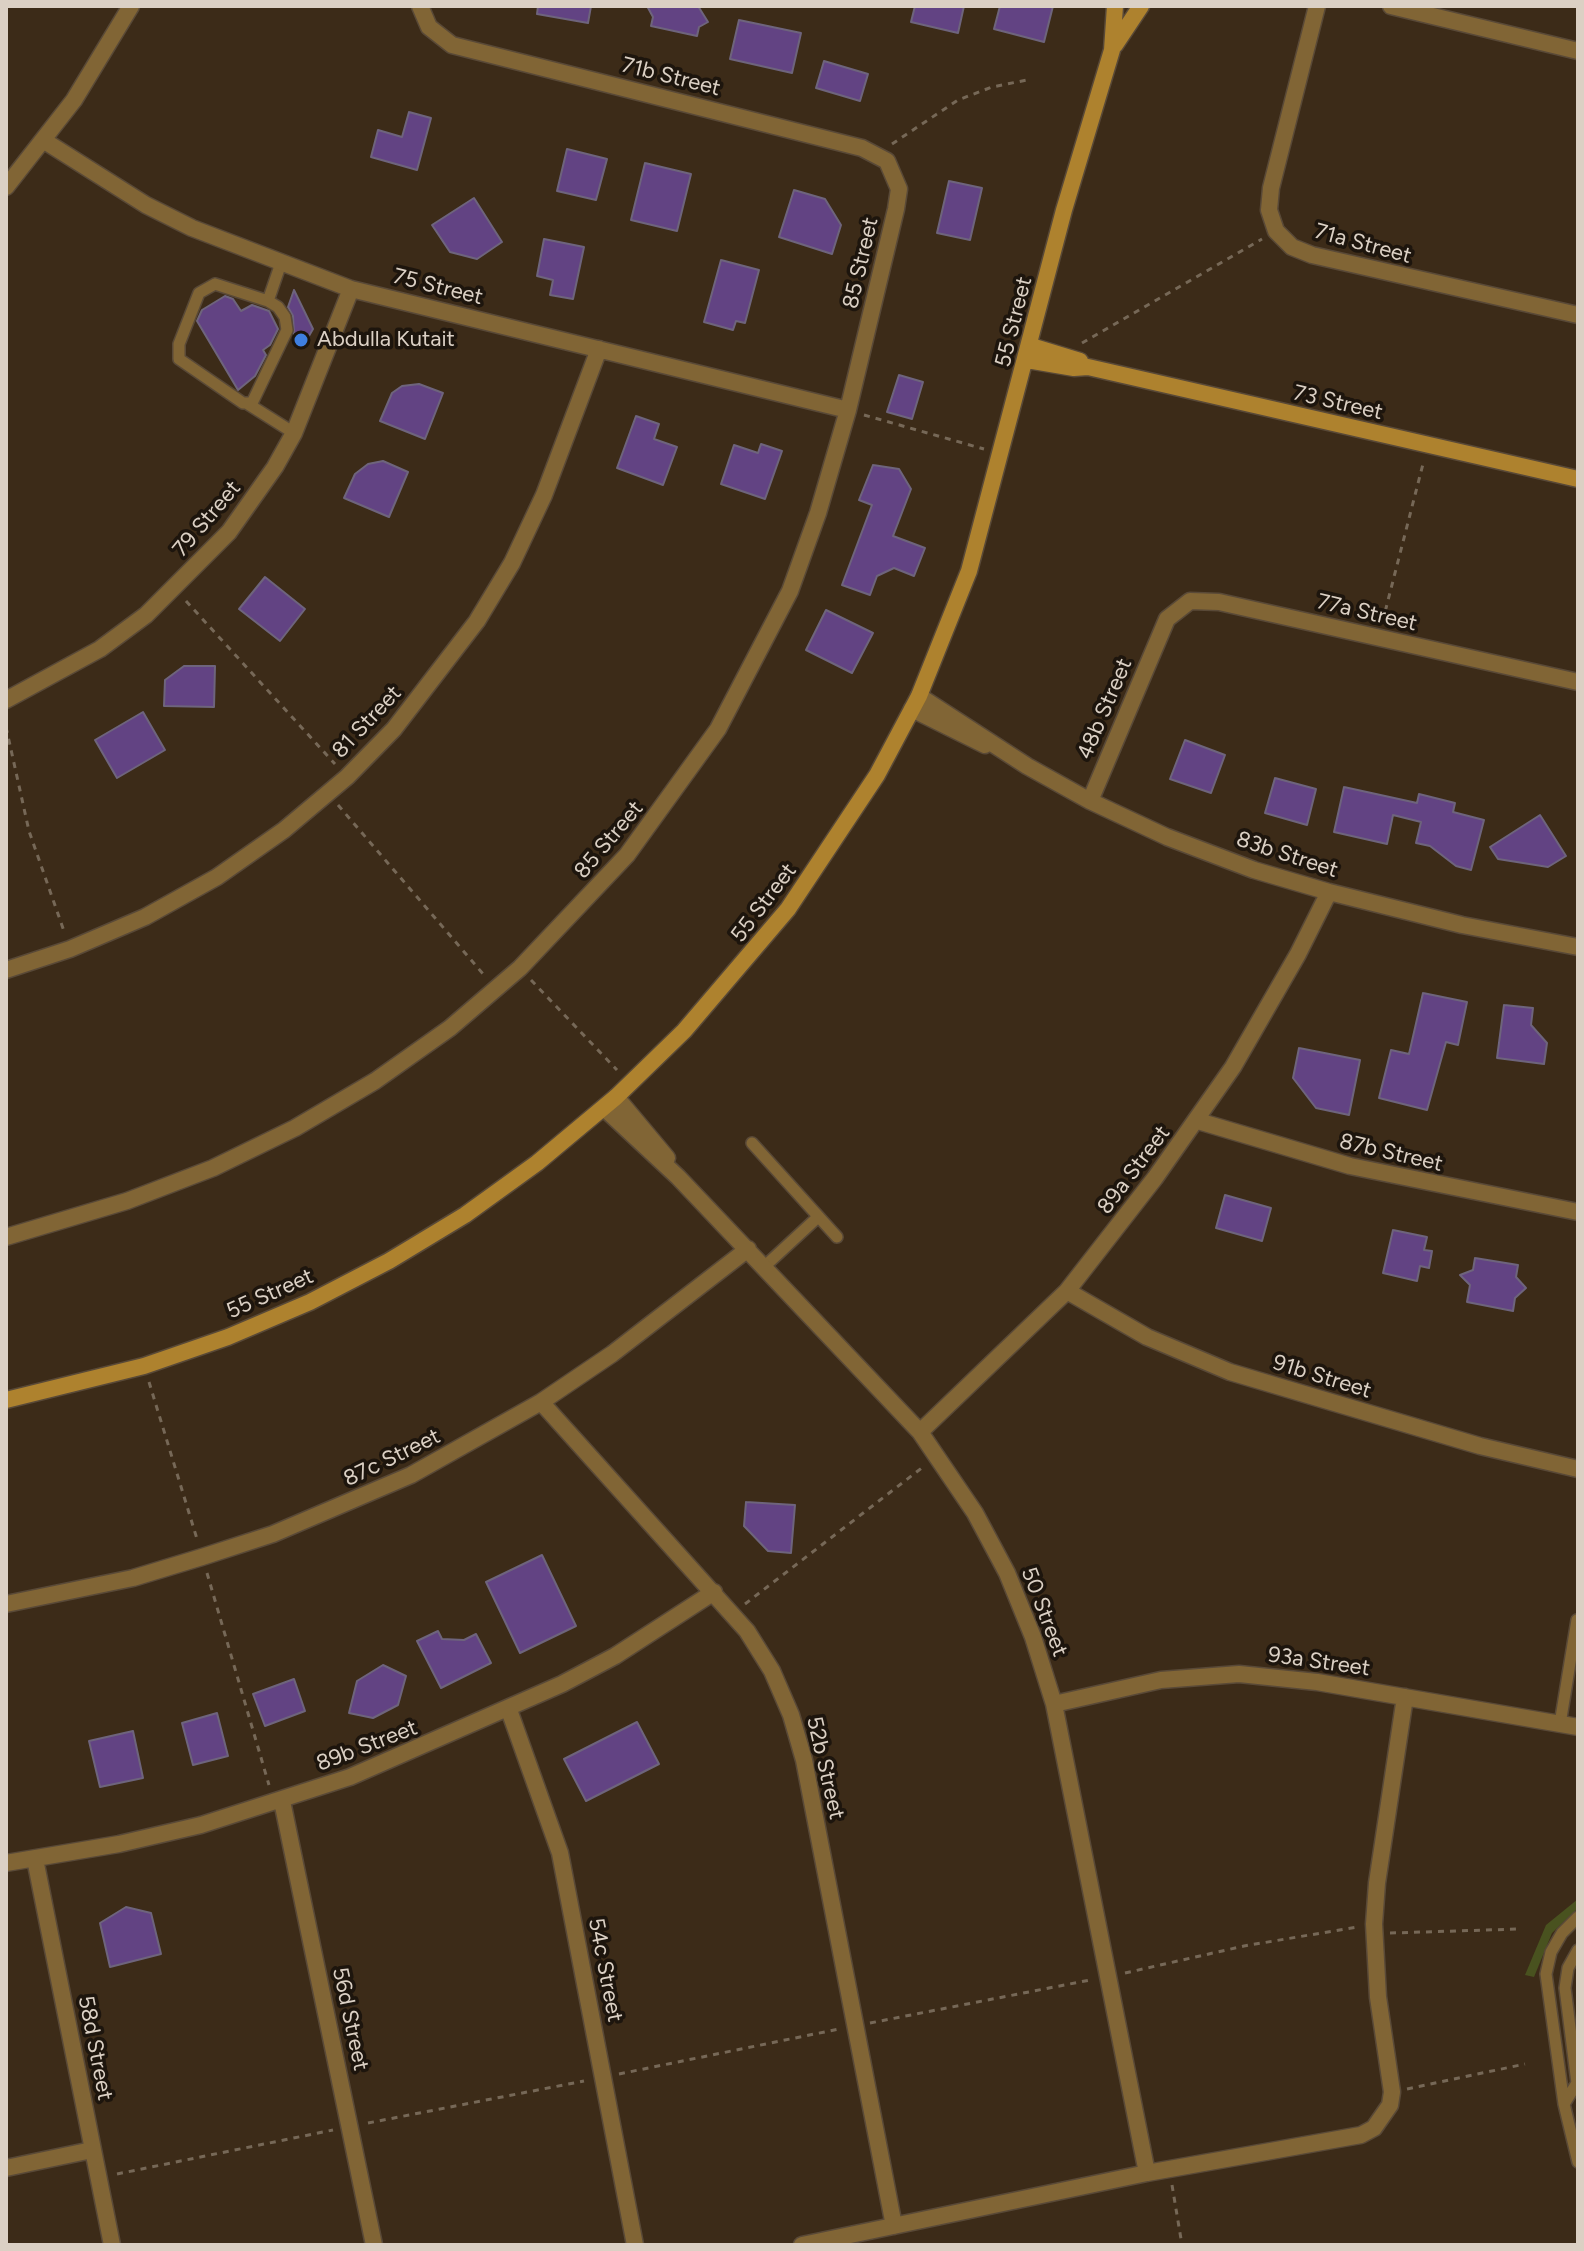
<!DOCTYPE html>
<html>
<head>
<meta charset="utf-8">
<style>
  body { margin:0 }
  #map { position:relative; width:1584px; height:2251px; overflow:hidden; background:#3c2b18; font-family:Figtree,sans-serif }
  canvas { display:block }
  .frame { position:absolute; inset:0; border:8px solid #dbd0c4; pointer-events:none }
</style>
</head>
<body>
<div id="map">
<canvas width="1584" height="2251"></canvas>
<div class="frame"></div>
</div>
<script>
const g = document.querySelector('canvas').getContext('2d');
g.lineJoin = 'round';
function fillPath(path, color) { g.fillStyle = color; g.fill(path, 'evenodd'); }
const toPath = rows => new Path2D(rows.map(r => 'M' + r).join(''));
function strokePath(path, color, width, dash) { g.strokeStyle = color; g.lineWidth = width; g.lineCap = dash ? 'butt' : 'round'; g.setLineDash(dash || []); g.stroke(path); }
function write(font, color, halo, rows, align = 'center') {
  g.font = font + ' Figtree,sans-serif'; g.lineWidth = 7; g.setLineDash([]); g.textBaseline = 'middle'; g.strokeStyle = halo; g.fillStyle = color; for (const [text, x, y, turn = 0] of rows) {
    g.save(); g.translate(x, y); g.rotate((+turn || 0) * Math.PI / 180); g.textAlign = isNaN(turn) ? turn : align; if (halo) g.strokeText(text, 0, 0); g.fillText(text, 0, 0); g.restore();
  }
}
const green = toPath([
  [1578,1899,1578,1908,1552,1933,1534,1977,1525,1975,1546,1925]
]);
const building = toPath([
  [538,6,591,6,588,23,537,14,538,6],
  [647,6,698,6,708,22,699,27,697,36,651,26,653,17,647,6],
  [915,6,964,6,958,33,911,22,915,6],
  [1000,6,1053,6,1044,42,994,29,1000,6],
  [739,20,801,33,792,73,730,59,739,20],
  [824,61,868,74,860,101,816,88,824,61],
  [409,112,431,118,417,170,371,157,378,130,402,137,409,112],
  [567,149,607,159,596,200,557,191,567,149],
  [645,163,691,174,677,231,631,220,645,163],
  [949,181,982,188,970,240,937,233,949,181],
  [794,190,825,199,841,225,832,254,779,237,794,190],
  [474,198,502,242,477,259,450,252,432,225,474,198],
  [544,239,584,247,573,299,550,295,553,280,537,276,544,239],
  [721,260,759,270,745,323,736,321,733,330,704,322,721,260],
  [294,290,313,329,306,341,294,334,293,316,288,307,294,290],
  [225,296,233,299,241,311,252,305,269,311,278,329,270,345,263,350,266,355,255,376,238,390,197,321,202,310,225,296],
  [899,375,923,382,912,419,887,412,899,375],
  [419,384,443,393,425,439,380,421,392,393,402,386,419,384],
  [636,416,659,424,654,439,677,447,663,485,617,468,636,416],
  [761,444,782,451,765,499,721,484,734,445,758,453,761,444],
  [383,461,408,472,389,517,344,498,355,474,368,464,383,461],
  [873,465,899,469,911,489,893,536,925,548,914,576,894,568,877,576,870,595,842,585,872,505,859,500,873,465],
  [265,577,305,609,280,641,239,609,265,577],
  [826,610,873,633,852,673,806,650,826,610],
  [184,666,215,666,214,707,164,706,165,680,184,666],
  [143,712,165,750,117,778,95,740,143,712],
  [1185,740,1225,755,1211,793,1170,779,1185,740],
  [1275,778,1316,789,1307,825,1265,813,1275,778],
  [1344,787,1417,803,1419,794,1455,803,1453,812,1484,820,1471,870,1456,866,1430,846,1416,843,1421,822,1393,815,1387,844,1334,832,1344,787],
  [1540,815,1566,856,1548,867,1498,859,1490,847,1540,815],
  [1423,993,1467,1002,1458,1045,1446,1042,1427,1110,1379,1098,1391,1050,1409,1054,1423,993],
  [1504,1005,1533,1008,1531,1025,1547,1043,1544,1064,1497,1058,1504,1005],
  [1299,1048,1360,1060,1349,1115,1316,1108,1293,1078,1299,1048],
  [1225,1195,1271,1208,1262,1241,1216,1228,1225,1195],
  [1393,1230,1427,1237,1424,1250,1432,1251,1429,1268,1420,1266,1417,1281,1383,1273,1393,1230],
  [1475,1258,1518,1265,1516,1277,1526,1288,1515,1298,1513,1311,1467,1302,1470,1285,1460,1275,1473,1270,1475,1258],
  [746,1502,795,1505,791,1553,768,1551,744,1526,746,1502],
  [542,1555,576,1626,520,1653,486,1582,542,1555],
  [438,1631,442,1639,464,1640,476,1634,491,1663,441,1688,417,1641,438,1631],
  [383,1665,406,1676,398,1705,373,1718,349,1713,357,1681,383,1665],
  [294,1679,305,1711,265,1726,253,1694,294,1679],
  [217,1713,228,1756,193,1765,182,1723,217,1713],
  [637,1722,659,1764,586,1801,564,1759,637,1722],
  [133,1731,143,1778,100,1787,89,1741,133,1731],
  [126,1907,151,1913,161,1954,110,1967,100,1923,126,1907]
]);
const path = toPath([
  [892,144,958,100,992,87,1027,80],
  [1082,343,1262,239],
  [864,415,984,449],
  [186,601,335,764],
  [1396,625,1397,620,1384,616,1424,460],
  [6,727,29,831,65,934],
  [338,805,484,975],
  [531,980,617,1070],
  [149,1382,197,1539],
  [207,1573,269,1785],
  [745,1604,923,1467],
  [1390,1933,1519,1929],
  [1125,1973,1244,1946,1357,1927],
  [870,2023,1090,1980],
  [619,2074,839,2029],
  [1407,2089,1525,2064],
  [368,2123,584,2081],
  [117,2174,333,2130],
  [1172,2185,1182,2245]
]);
const lane = toPath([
  [215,284,268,301,278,307,285,317,287,330,252,403,243,403,179,359,179,344,199,293,215,284],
  [268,301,281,263],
  [248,404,294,433],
  [752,1143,837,1237],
  [765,1266,818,1217],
  [1560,1724,1577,1620],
  [1578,1917,1562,1933,1551,1952,1546,1974,1564,2104,1578,2162],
  [1564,2104,1577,2083,1565,1988,1568,1968,1578,1950]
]);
const street = toPath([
  [1317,6,1271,188,1269,210,1276,231,1292,247,1312,255,1578,315],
  [1391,6,1578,51],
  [43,140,146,205,192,228,351,289,848,410],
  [6,187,74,100,131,6],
  [919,696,1027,766,1090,801,1167,837,1254,870,1329,892,1462,925,1578,947],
  [6,700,100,649,146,615,229,532,275,467,294,433,351,289],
  [912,709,985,745],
  [1090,801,1167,619,1190,601,1219,602,1578,682],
  [6,970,70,949,145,917,217,877,284,830,347,777,394,729,477,621,512,563,544,495,599,349],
  [616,1097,667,1158],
  [604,1108,678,1177,920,1432,975,1513,1007,1573,1033,1637,1054,1704,1147,2173],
  [1198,1121,1350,1166,1578,1212],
  [6,1237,127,1201,213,1168,295,1128,375,1081,450,1028,520,968,627,855,718,729,790,591,818,513,848,410,896,209,899,189,887,161,862,148,452,45,429,27,420,6],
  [1067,1291,1147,1337,1230,1372,1480,1446,1578,1469],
  [541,1402,747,1631,772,1671,791,1715,804,1760,894,2226],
  [920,1432,1067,1291,1155,1178,1233,1067,1298,954,1329,892],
  [6,1604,133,1578,202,1557,273,1534,411,1475,541,1402,612,1354,748,1249],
  [1054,1704,1161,1680,1239,1674,1317,1682,1578,1727],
  [509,1710,560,1853,635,2245],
  [282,1801,374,2245],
  [35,1859,112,2245],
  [6,1863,119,1844,201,1825,350,1777,562,1684,615,1656,714,1592],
  [6,2168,92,2150],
  [802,2245,1147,2173,1361,2135,1374,2128,1390,2105,1392,2092,1378,1997,1374,1924,1377,1883,1405,1697]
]);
const secondary = toPath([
  [1115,45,1141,6],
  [1031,346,1080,361],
  [1027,360,1074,368,1088,367,1578,479],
  [6,1400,144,1366,228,1337,310,1302,389,1261,465,1215,537,1163,616,1097,684,1031,788,909,877,775,919,696,969,571,1064,210,1112,50,1115,6]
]);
const markers = [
  [301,340,8,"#3f7fe0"]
];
const streetNames = [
  ["71b Street",671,77,14],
  ["71a Street",1363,244,15],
  ["85 Street",861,263,-77],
  ["75 Street",438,287,14],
  ["55 Street",1014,322,-76],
  ["73 Street",1338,403,13],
  ["79 Street",207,519,-50],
  ["77a Street",1367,613,13],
  ["48b Street",1105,709,-67],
  ["81 Street",367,722,-47],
  ["85 Street",609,840,-50],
  ["83b Street",1287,855,18],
  ["55 Street",764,903,-53],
  ["87b Street",1391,1153,13],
  ["89a Street",1134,1170,-53],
  ["55 Street",270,1294,-24],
  ["91b Street",1322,1377,17],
  ["87c Street",392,1458,-26],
  ["50 Street",1044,1612,69],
  ["93a Street",1319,1662,8],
  ["89b Street",367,1746,-21],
  ["52b Street",825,1768,77],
  ["54c Street",605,1970,79],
  ["56d Street",350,2019,78],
  ["58d Street",95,2048,79]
];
const poiNames = [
  ["Abdulla Kutait",317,340]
];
fillPath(green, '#49521f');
fillPath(building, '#624383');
strokePath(building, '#6e647c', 2);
strokePath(lane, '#594937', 14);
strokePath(street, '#594937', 19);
strokePath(secondary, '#594937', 19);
strokePath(path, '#766857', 3, [6, 6]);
strokePath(lane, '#816535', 11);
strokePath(street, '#816535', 16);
strokePath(secondary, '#ae822e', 16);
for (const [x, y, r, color] of markers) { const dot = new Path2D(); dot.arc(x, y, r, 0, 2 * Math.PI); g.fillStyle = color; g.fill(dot); strokePath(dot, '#1d150d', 3); }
write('22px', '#dbd0c4', '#1d150d', streetNames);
write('22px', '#dbd0c4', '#1d150d', poiNames, 'left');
</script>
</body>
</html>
